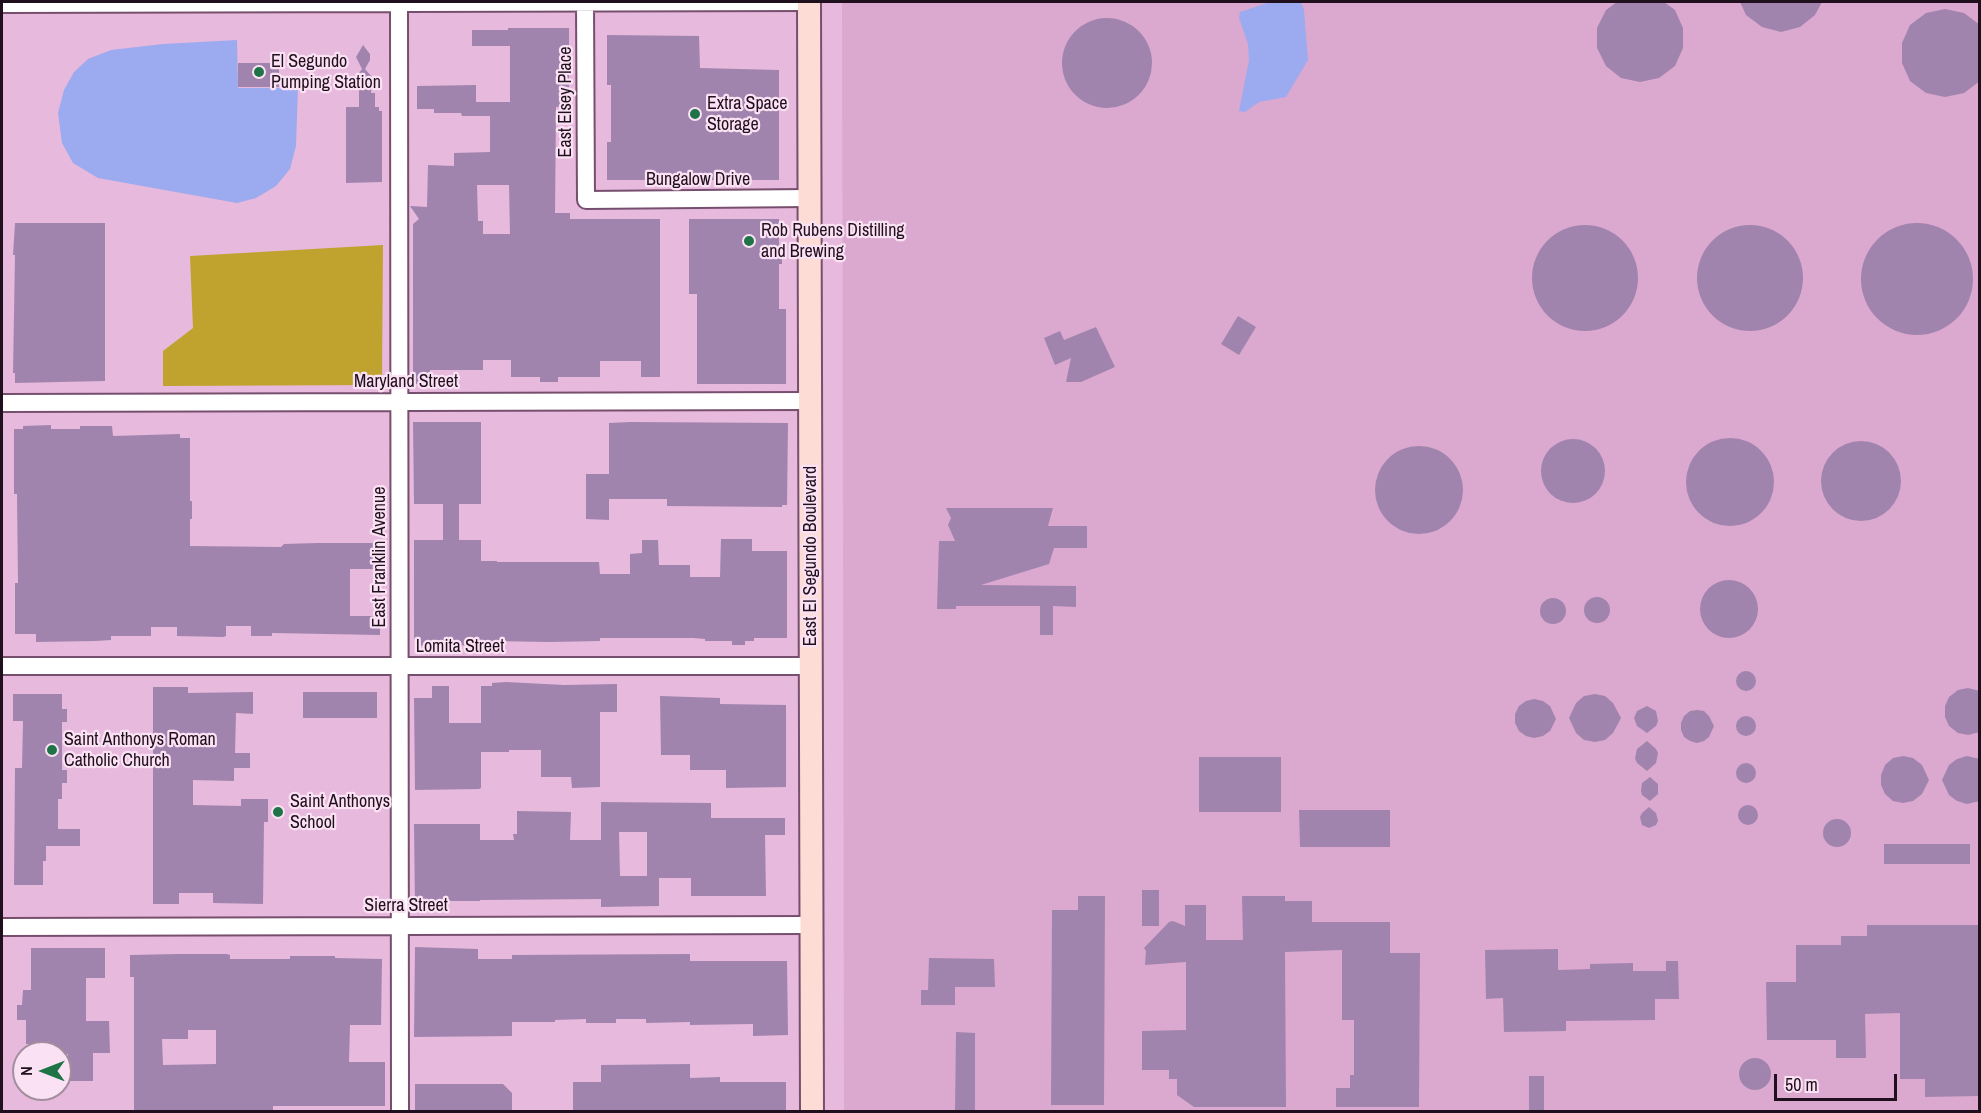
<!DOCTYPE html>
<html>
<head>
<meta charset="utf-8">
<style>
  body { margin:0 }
  #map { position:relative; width:1981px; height:1113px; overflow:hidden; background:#e7b9dc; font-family:"Archivo Narrow",sans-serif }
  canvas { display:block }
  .frame { position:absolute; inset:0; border:3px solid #20101d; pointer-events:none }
  .north { position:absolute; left:12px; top:1041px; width:60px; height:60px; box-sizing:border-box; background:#fae2f4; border:2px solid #a38e9e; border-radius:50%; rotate:270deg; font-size:16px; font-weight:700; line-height:24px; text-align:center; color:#20101d }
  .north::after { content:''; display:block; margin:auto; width:21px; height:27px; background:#1e7446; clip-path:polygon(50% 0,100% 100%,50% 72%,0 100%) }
  .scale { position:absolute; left:1774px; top:1074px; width:123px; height:27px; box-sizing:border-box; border:3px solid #20101d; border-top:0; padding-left:8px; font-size:18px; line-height:21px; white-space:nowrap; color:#20101d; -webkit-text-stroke:4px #fae2f4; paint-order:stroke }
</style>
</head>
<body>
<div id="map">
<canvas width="1981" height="1113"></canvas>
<div class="frame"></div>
<div class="north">N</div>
<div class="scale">50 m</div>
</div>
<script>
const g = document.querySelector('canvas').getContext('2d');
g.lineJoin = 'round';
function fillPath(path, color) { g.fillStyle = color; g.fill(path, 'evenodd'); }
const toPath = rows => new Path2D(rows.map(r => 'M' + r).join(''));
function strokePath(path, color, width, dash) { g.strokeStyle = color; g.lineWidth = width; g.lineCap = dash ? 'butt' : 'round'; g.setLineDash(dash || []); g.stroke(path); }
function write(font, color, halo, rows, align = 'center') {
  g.font = font + ' "Archivo Narrow",sans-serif'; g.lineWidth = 4.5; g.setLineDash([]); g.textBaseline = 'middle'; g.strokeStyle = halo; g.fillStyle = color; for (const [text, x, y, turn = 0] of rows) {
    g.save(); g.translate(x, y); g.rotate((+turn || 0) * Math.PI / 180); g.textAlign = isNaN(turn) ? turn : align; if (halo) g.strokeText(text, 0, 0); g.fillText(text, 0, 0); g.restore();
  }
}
const built = toPath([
  [842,2,1979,2,1979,1111,844,1111]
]);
const green = toPath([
  [383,245,382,377,374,385,163,386,163,351,193,328,190,256]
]);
const water = toPath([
  [1270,2,1301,2,1304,10,1308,60,1286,97,1259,102,1245,112,1239,111,1249,60,1248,44,1239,18,1240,12],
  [237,40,238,88,298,88,296,146,290,169,276,186,256,198,237,203,98,178,73,163,62,143,58,113,64,90,74,72,88,59,111,50,163,44]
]);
const building = toPath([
  [1617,2,1664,2,1675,10,1683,28,1683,48,1675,66,1659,78,1640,82,1621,78,1606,66,1597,48,1597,28,1606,10],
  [1740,2,1822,2,1815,15,1800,27,1781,32,1762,27,1746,15],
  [1945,9,1964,13,1980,25,1980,81,1964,93,1945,97,1926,93,1910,81,1902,63,1902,43,1910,25,1926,13],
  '1062 63a45 45 0 1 1 90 0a45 45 0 1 1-90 0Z',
  [508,28,569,28,569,107,556,107,555,213,570,213,570,219,660,219,660,377,641,377,641,361,600,361,600,377,558,377,558,382,540,382,540,377,511,377,511,360,483,360,483,370,430,370,431,384,413,384,413,224,419,219,410,206,427,207,428,165,454,166,454,153,490,152,490,116,462,116,461,113,434,113,434,109,417,109,417,86,476,85,476,102,510,102,510,46,472,46,472,30,508,30],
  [477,185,509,185,510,234,483,234,483,221,478,221],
  [607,35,699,36,700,68,779,70,779,180,607,180,607,142,611,142,611,85,607,85],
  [363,45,370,54,370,60,365,69,372,77,371,93,375,93,375,107,379,107,379,111,382,111,382,182,346,183,346,107,359,107,359,85,356,77,362,69,356,57],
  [238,63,279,63,279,87,238,87],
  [689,219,779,219,779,249,782,249,782,264,779,264,779,309,786,309,786,384,697,384,697,294,689,294],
  '1861 279a56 56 0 1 1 112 0a56 56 0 1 1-112 0Z',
  [15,223,105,223,105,381,15,383,15,373,13,373,15,255,13,255],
  '1532 278a53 53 0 1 1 106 0a53 53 0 1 1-106 0Z',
  '1697 278a53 53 0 1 1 106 0a53 53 0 1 1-106 0Z',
  [1238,316,1256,327,1239,355,1221,344],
  [1096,327,1115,367,1081,382,1066,382,1071,358,1055,365,1044,338,1060,331,1064,340],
  [413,422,481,422,481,504,459,504,459,540,481,540,481,561,497,561,497,562,599,562,600,574,630,574,630,554,642,553,642,540,658,540,659,565,690,565,690,577,720,577,721,539,752,539,752,551,787,551,787,638,754,638,754,641,745,641,745,645,732,645,732,641,705,641,705,639,693,638,600,638,600,641,550,642,490,641,482,642,482,645,422,646,414,638,414,540,443,540,443,504,414,504],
  [630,422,788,423,787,505,782,505,782,507,667,506,667,499,609,499,609,520,586,519,586,474,609,474,609,423],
  [51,425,51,429,80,429,80,426,112,426,113,436,180,434,180,438,190,438,190,501,192,501,192,519,190,519,190,546,281,547,284,544,317,543,380,543,380,569,350,569,350,616,380,616,380,635,272,633,272,636,251,636,251,626,226,626,226,636,223,637,177,636,177,627,151,627,151,636,111,636,111,640,96,641,36,642,36,634,15,634,15,583,18,583,17,494,14,494,14,429,23,429,23,426],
  '1686 482a44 44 0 1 1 88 0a44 44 0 1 1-88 0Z',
  '1541 471a32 32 0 1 1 64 0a32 32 0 1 1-64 0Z',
  '1821 481a40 40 0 1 1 80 0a40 40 0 1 1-80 0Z',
  '1375 490a44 44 0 1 1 88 0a44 44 0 1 1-88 0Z',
  [946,508,1053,508,1048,526,1087,526,1087,548,1054,548,1049,564,981,585,1076,586,1076,607,1053,606,1053,635,1040,635,1040,606,956,606,956,609,937,609,939,541,955,541,948,525,951,518],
  '1700 609a29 29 0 1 1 58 0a29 29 0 1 1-58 0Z',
  '1584 610a13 13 0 1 1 26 0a13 13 0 1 1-26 0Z',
  '1540 611a13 13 0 1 1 26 0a13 13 0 1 1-26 0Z',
  '1736 681a10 10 0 1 1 20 0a10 10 0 1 1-20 0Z',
  [506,682,564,685,617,684,617,712,600,712,600,787,572,788,571,777,541,777,541,750,509,750,509,752,481,752,481,788,479,789,415,790,414,698,432,698,432,686,449,686,449,723,481,723,481,686,492,686,492,683],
  [153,687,188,687,188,693,253,692,253,714,236,713,235,753,250,753,250,768,234,768,234,781,193,780,193,805,241,806,241,799,268,799,268,822,264,822,263,904,213,903,213,893,179,893,179,904,153,904],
  [1968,688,1980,691,1980,732,1968,735,1958,733,1949,726,1945,717,1945,706,1949,697,1958,690],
  [303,692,377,692,377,718,303,718],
  [13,694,62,694,62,709,67,709,67,722,62,722,62,770,67,770,67,783,62,783,62,799,58,799,58,829,80,829,80,846,46,846,46,861,43,861,43,885,14,885,15,768,22,768,23,721,13,721],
  [1595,694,1605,696,1613,703,1621,718,1613,733,1605,740,1595,742,1584,740,1576,733,1569,718,1576,703,1584,696],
  [660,696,720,698,720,704,786,705,786,787,726,788,726,770,690,770,690,755,661,755],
  [1534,699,1543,701,1550,706,1556,719,1550,731,1543,736,1534,738,1526,736,1519,731,1515,723,1515,714,1519,706,1526,701],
  [1647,706,1656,711,1658,721,1656,726,1647,733,1637,726,1634,718,1637,711],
  [1697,710,1704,711,1709,716,1714,726,1709,737,1704,741,1697,743,1690,741,1684,737,1681,730,1681,723,1684,716,1690,711],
  '1736 726a10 10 0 1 1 20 0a10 10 0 1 1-20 0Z',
  [1647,741,1656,749,1658,753,1656,763,1647,771,1637,763,1635,758,1637,749],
  [1903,756,1913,758,1922,765,1929,780,1922,794,1913,801,1903,803,1893,801,1885,794,1881,785,1881,775,1885,765,1893,758],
  [1967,756,1980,759,1980,801,1967,804,1957,801,1949,795,1942,780,1949,765,1957,759],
  [1199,757,1281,757,1281,812,1199,812],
  '1736 773a10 10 0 1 1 20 0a10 10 0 1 1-20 0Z',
  [1650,777,1658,784,1658,794,1650,801,1642,795,1641,791,1642,783],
  [601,802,711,803,711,818,785,818,785,835,765,835,766,896,691,896,691,878,659,878,659,906,601,907,601,899,480,900,480,901,448,901,448,907,415,907,414,824,480,824,480,840,514,840,513,834,517,834,517,811,571,812,570,840,601,840],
  [619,832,647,832,647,876,620,876],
  '1738 815a10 10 0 1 1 20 0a10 10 0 1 1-20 0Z',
  [1649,807,1656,813,1658,821,1656,825,1649,828,1642,825,1640,817,1642,813],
  [1299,810,1390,810,1390,847,1300,847],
  '1823 833a14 14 0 1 1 28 0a14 14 0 1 1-28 0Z',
  [1884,844,1970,844,1970,864,1884,864],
  [1142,890,1159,890,1159,926,1142,926],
  [1078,896,1105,896,1104,1105,1051,1105,1052,910,1078,910],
  [1242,896,1285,896,1285,901,1312,901,1312,922,1390,922,1390,953,1420,953,1419,1107,1336,1107,1336,1088,1350,1088,1350,1075,1354,1075,1354,1020,1342,1020,1342,950,1285,952,1286,1107,1194,1107,1177,1095,1177,1079,1169,1079,1169,1070,1142,1070,1142,1031,1186,1030,1186,962,1145,965,1146,951,1144,948,1169,922,1173,921,1185,926,1185,905,1206,905,1206,940,1243,940],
  [1867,925,1980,925,1980,1096,1925,1097,1925,1079,1900,1079,1900,1013,1865,1014,1866,1058,1836,1058,1836,1040,1767,1040,1766,982,1796,982,1796,945,1841,945,1841,936,1867,936],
  [415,947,478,949,478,959,512,959,512,955,690,954,690,961,787,961,788,1035,753,1036,753,1024,690,1025,690,1022,646,1023,646,1019,616,1019,616,1023,586,1023,586,1019,555,1020,555,1022,512,1022,512,1036,414,1037],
  [31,948,105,948,105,978,86,978,86,1021,109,1021,110,1053,93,1053,93,1081,68,1081,68,1054,53,1053,53,1044,26,1044,26,1020,17,1020,17,1005,22,1005,23,990,31,990],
  [1558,949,1558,970,1590,969,1590,964,1633,963,1633,971,1666,971,1666,961,1678,961,1679,999,1655,999,1655,1020,1566,1021,1566,1031,1504,1032,1503,998,1486,999,1485,950],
  [178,954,227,954,230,955,230,959,290,959,290,956,335,956,335,958,382,959,381,1025,350,1025,349,1062,385,1062,385,1106,273,1106,273,1112,134,1112,134,977,130,977,130,955],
  [188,1030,216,1030,216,1064,163,1065,162,1039,188,1039],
  [929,958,994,959,995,987,955,987,955,1005,921,1005,921,990,928,990],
  [956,1032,975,1033,975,1112,955,1112],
  '1739 1074a16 16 0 1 1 32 0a16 16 0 1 1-32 0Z',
  [690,1064,690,1078,720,1077,720,1082,786,1082,786,1112,573,1112,573,1082,601,1082,601,1065],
  [1529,1076,1544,1076,1544,1111,1529,1111],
  [415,1084,503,1084,512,1093,512,1112,415,1112]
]);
const street = toPath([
  [399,2,400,1112],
  [585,3,586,200,810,198],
  [2,4,809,2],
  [2,403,810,401],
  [2,666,811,666],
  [2,927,811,925]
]);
const secondary = toPath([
  [809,2,812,1112]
]);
const markers = [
  [259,72,6,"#1e7446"],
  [695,114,6,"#1e7446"],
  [749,241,6,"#1e7446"],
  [52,750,6,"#1e7446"],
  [278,812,6,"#1e7446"]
];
const poiNames = [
  ["El Segundo",271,62],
  ["Pumping Station",271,83],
  ["Extra Space",707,104],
  ["Storage",707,125],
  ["Rob Rubens Distilling",761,231],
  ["and Brewing",761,252],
  ["Saint Anthonys Roman",64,740],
  ["Catholic Church",64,761],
  ["Saint Anthonys",290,802],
  ["School",290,823]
];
const streetNames = [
  ["East Elsey Place",566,102,-90],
  ["Bungalow Drive",698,180],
  ["Maryland Street",406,382],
  ["East El Segundo Boulevard",811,556,-90],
  ["East Franklin Avenue",380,557,-90],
  ["Lomita Street",460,647],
  ["Sierra Street",406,906]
];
fillPath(built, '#dba9cf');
fillPath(green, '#bfa32e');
fillPath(water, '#9caaef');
fillPath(building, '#a184ae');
strokePath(street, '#774f6e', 20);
strokePath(secondary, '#774f6e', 26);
strokePath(street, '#fff', 16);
strokePath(secondary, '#fcdcd5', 22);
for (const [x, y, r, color] of markers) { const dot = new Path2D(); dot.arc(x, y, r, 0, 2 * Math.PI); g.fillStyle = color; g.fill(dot); strokePath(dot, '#fae2f4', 2); }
write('18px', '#20101d', '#fae2f4', poiNames, 'left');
write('18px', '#20101d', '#fae2f4', streetNames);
</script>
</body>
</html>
